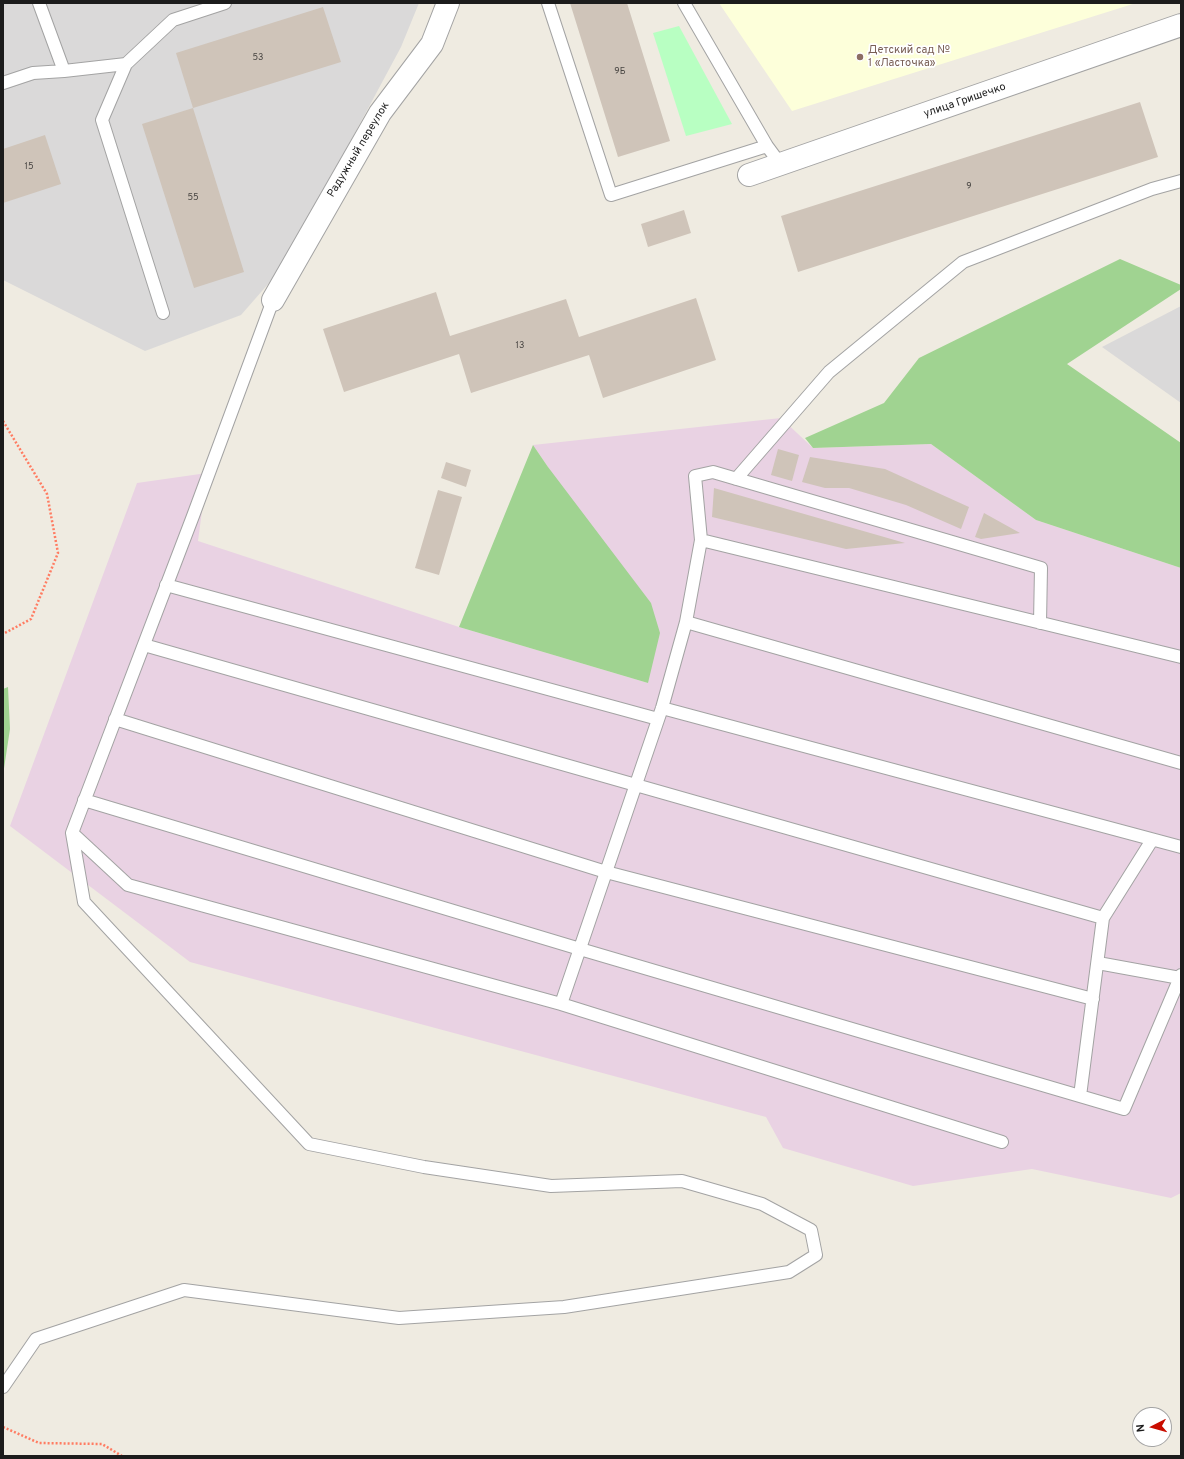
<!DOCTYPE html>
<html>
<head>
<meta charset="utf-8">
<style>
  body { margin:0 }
  #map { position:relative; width:1184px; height:1459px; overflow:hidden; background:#efebe1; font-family:Overpass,sans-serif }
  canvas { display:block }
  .frame { position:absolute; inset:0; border:4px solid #1c1c1c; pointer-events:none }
  .north { position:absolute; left:1132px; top:1407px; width:40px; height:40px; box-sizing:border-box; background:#fff; border:1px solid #a4a4a4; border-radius:50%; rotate:264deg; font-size:11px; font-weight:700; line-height:16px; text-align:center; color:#1c1c1c }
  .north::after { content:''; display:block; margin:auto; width:14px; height:18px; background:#c90d00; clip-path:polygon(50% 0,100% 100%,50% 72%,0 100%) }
</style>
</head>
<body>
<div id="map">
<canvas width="1184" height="1459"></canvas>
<div class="frame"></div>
<div class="north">N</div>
</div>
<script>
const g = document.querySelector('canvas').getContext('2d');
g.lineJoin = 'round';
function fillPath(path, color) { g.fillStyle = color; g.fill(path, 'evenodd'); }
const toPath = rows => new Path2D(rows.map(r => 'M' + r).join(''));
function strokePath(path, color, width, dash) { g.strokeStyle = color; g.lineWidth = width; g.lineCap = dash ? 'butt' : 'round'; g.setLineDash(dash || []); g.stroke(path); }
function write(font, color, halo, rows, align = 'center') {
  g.font = font + ' Overpass,sans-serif'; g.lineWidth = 3.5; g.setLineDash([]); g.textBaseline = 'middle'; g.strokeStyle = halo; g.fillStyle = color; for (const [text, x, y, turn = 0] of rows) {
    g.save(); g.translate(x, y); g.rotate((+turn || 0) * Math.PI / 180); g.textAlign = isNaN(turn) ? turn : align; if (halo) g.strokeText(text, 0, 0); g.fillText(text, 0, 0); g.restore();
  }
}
const residential = toPath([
  [3,3,419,3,401,47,283,267,241,315,145,351,3,280],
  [1181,306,1181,403,1102,347]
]);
const industrial = toPath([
  [781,418,813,448,931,444,1036,520,1181,568,1181,1193,1171,1198,1032,1169,913,1186,783,1148,766,1117,190,962,10,826,137,483,207,473,198,541,459,627,648,683,548,467,533,445]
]);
const education = toPath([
  [719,3,1136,3,792,111]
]);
const forest = toPath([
  [1120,259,1181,285,1181,289,1067,364,1181,443,1181,568,1036,520,931,444,813,448,805,438,884,403,919,358],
  [533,445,548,467,651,603,660,633,648,683,459,627],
  [8,687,10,729,3,775,3,689]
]);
const park = toPath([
  [679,26,732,124,686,136,653,33]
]);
const building = toPath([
  [570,3,627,3,670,141,618,157],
  [323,7,341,62,193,108,176,53],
  [1140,102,1158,157,798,272,781,216],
  [193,108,244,272,194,288,142,124],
  [45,135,61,184,3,203,3,149],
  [684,210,691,233,648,247,641,224],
  [436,292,450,336,566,299,579,337,696,298,716,360,603,398,589,355,471,393,459,354,344,392,323,329],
  [778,449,799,455,792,481,771,475],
  [810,457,885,469,969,507,961,529,906,505,849,488,825,488,802,482],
  [446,462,471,470,466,487,441,478],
  [714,488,905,543,846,549,712,517],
  [438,490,462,497,439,575,415,568],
  [984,513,1020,533,981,539,975,537]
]);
const path = toPath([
  [3,421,47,494,58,553,31,619,3,634],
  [3,1427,39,1443,102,1444,122,1456]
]);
const service = toPath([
  [39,3,64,71],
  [548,3,611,195,767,146],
  [684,3,767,146,781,165],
  [3,83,33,73,64,71,126,64],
  [273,300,193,516,72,833,128,885,561,1004,662,708,686,622,701,540,695,476,713,472,1041,568,1040,623],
  [163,313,102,120,126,64,173,20,225,3],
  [736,479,829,372,963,262,1152,189,1181,181],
  [701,540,1181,657],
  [166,585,658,719],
  [686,622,1181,763],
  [144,645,1103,918],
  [662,708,1181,847],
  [115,719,606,872,1093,999],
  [84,800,580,949,1124,1109,1181,975],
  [1098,963,1180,978],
  [561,1004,1002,1142],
  [1080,1096,1103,918,1152,840],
  [3,1387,36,1339,184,1290,399,1318,564,1307,789,1272,816,1255,811,1230,762,1204,682,1181,551,1186,424,1167,309,1144,84,902,72,833]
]);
const minor = toPath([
  [749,175,1181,25],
  [273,300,380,113,432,44,448,3]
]);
const markers = [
  [860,57,4,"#8d6e63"]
];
const numberNames = [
  ["53",258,58],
  ["9Б",620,72],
  ["15",29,167],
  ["9",969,187],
  ["55",193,198],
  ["13",520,346]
];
const educationNames = [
  ["Детский сад №",868,51],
  ["1 «Ласточка»",868,64]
];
const streetNames = [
  ["улица Гришечко",965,101,-19],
  ["Радужный переулок",359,150,-59]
];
fillPath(residential, '#dad9d9');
fillPath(industrial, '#e9d2e3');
fillPath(education, '#fdffda');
fillPath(forest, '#a0d391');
fillPath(park, '#b8ffc2');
fillPath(building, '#cfc4b9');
strokePath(service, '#a3a3a3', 14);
strokePath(minor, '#a3a3a3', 24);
strokePath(path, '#ff7c62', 2.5, [2, 2]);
strokePath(service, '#fff', 12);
strokePath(minor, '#fff', 22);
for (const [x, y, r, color] of markers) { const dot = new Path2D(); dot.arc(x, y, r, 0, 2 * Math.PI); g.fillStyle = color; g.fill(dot); strokePath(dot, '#fff', 1.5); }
write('9px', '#494643', null, numberNames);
write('11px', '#785e54', '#fff', educationNames, 'left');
write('11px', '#1c1c1c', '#fff', streetNames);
</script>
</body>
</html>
